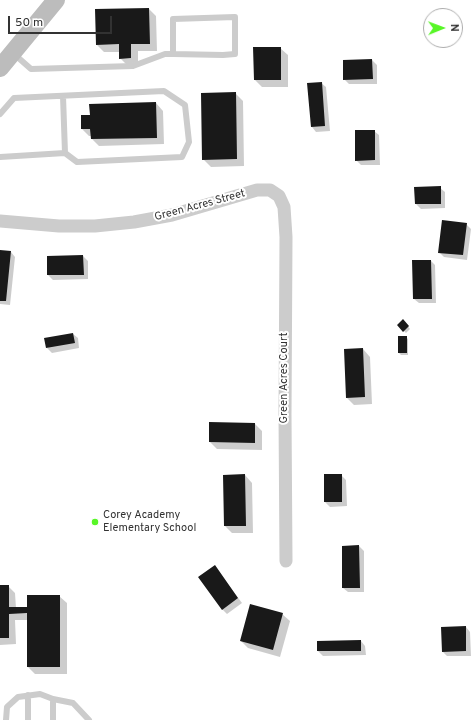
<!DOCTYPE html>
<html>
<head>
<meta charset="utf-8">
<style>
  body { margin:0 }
  #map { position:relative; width:471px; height:720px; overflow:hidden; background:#fff; font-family:Overpass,sans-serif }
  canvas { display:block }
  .north { position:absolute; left:423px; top:8px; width:40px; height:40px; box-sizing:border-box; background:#fff; border:1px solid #adadad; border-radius:50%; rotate:89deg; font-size:11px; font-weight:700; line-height:16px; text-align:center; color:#323232 }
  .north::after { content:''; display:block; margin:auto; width:14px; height:18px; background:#58f627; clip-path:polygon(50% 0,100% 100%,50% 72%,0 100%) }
  .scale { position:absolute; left:8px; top:16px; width:104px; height:18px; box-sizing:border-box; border:2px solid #323232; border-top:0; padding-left:5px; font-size:12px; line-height:14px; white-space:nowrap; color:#323232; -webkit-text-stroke:3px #fff; paint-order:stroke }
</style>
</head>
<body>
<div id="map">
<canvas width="471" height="720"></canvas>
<div class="north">N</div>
<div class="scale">50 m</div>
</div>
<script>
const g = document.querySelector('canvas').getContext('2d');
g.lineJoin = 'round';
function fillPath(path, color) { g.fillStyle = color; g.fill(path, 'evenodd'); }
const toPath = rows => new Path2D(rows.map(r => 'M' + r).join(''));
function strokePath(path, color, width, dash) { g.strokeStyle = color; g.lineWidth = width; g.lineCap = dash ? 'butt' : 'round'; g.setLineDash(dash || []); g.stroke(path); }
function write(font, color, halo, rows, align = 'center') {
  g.font = font + ' Overpass,sans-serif'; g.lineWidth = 4; g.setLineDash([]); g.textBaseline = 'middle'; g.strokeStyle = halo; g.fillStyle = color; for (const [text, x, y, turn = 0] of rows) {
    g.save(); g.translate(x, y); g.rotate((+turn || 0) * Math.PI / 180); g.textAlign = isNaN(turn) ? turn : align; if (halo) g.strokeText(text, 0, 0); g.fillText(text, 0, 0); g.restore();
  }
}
const shadow = toPath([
  [149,9,156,16,157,51,138,51,138,65,127,65,120,58,120,52,104,52,97,45],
  [280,48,288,55,288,87,262,87,255,80],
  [372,60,377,65,377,84,349,84,344,79],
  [321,83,326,87,330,131,316,132,312,127],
  [235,93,243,101,244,166,211,167,203,159],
  [156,103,163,111,164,144,99,146,92,139,92,136,89,136,82,129,91,116],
  [374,131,379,135,380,165,361,165,356,160],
  [440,188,445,192,445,208,421,209,416,204],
  [466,224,471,229,467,260,444,257,439,252],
  [11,252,15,257,10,305,0,304,0,257],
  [83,256,88,261,88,279,53,280,48,275],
  [431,261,435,265,436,303,419,303,414,299],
  [403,320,410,329,406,333,398,325],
  [73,334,78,338,79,348,52,353,47,348],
  [399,337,406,337,408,339,408,355,401,355,399,353],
  [363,349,370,357,372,404,354,405,347,398],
  [210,423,255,424,262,431,262,450,217,449,210,442],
  [245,475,252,483,253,533,232,533,225,526],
  [341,475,346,480,347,506,330,507,325,502],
  [359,546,364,551,364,592,348,592,343,588],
  [215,567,242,603,227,614,222,609],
  [0,586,8,586,15,593,16,608,28,608,59,596,67,603,67,674,35,674,28,667,28,620,15,620,16,644,0,645],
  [282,614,290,621,280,657,248,648,241,641],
  [466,627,470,632,471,656,447,656,442,651],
  [361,641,365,646,366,655,323,656,318,651]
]);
const building = toPath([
  [149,8,150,44,131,44,131,58,119,59,119,44,96,45,95,9],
  [253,47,281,47,281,80,254,80],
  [372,59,373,79,343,80,343,60],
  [322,82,325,126,311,127,307,83],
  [236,92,237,159,202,160,201,93],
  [156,102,157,138,91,139,90,129,81,129,81,115,90,115,89,104],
  [355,130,375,130,375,160,355,161],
  [441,186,441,204,415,204,414,187],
  [442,220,467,223,463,255,438,253],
  [0,250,11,251,6,301,0,301],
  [83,255,84,275,47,275,47,256],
  [412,260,431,260,432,299,413,299],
  [403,319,409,326,403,332,397,325],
  [73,333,75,343,46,348,44,338],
  [398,336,407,336,407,353,398,353],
  [363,348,365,397,346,398,344,349],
  [209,422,255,423,255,443,209,442],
  [245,474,246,526,224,526,223,475],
  [324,474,342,474,342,502,324,502],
  [359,545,360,588,342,588,342,546],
  [215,565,238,598,222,610,198,577],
  [0,585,9,585,9,607,27,607,27,595,60,595,60,667,27,667,27,613,9,614,9,638,0,638],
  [250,604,283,613,273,650,240,641],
  [466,626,466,651,442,652,441,627],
  [361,640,361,651,317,651,317,641]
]);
const lane = toPath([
  [14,54,31,69,133,66,165,54,173,54,223,55,235,54,235,17,173,19,173,54],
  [63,96,65,153],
  [0,114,14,98,164,91,185,105,189,142,182,157,77,162,65,153,0,157],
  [28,695,28,720],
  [53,699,53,720],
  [6,720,7,707,18,697,40,694,53,699,73,703,89,720]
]);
const street = toPath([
  [0,221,59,226,95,226,134,222,172,215,257,190,270,190,279,196,284,207,286,237,285,414,286,561]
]);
const secondary = toPath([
  [0,68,56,0]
]);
const markers = [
  [95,522,4,"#58f627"]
];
const streetNames = [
  ["Green Acres Street",200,206,-15],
  ["Green Acres Court",285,378,-90]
];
const poiNames = [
  ["Corey Academy",103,516],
  ["Elementary School",103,529]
];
fillPath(shadow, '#0003');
fillPath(building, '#191919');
strokePath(lane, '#ccc', 6);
strokePath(street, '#ccc', 13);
strokePath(secondary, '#bcbcbc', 18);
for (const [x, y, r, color] of markers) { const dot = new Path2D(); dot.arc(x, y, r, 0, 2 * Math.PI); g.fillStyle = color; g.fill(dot); strokePath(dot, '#fff', 1.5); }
write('11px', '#323232', '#fff', streetNames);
write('11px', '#323232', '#fff', poiNames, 'left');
</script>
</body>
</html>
